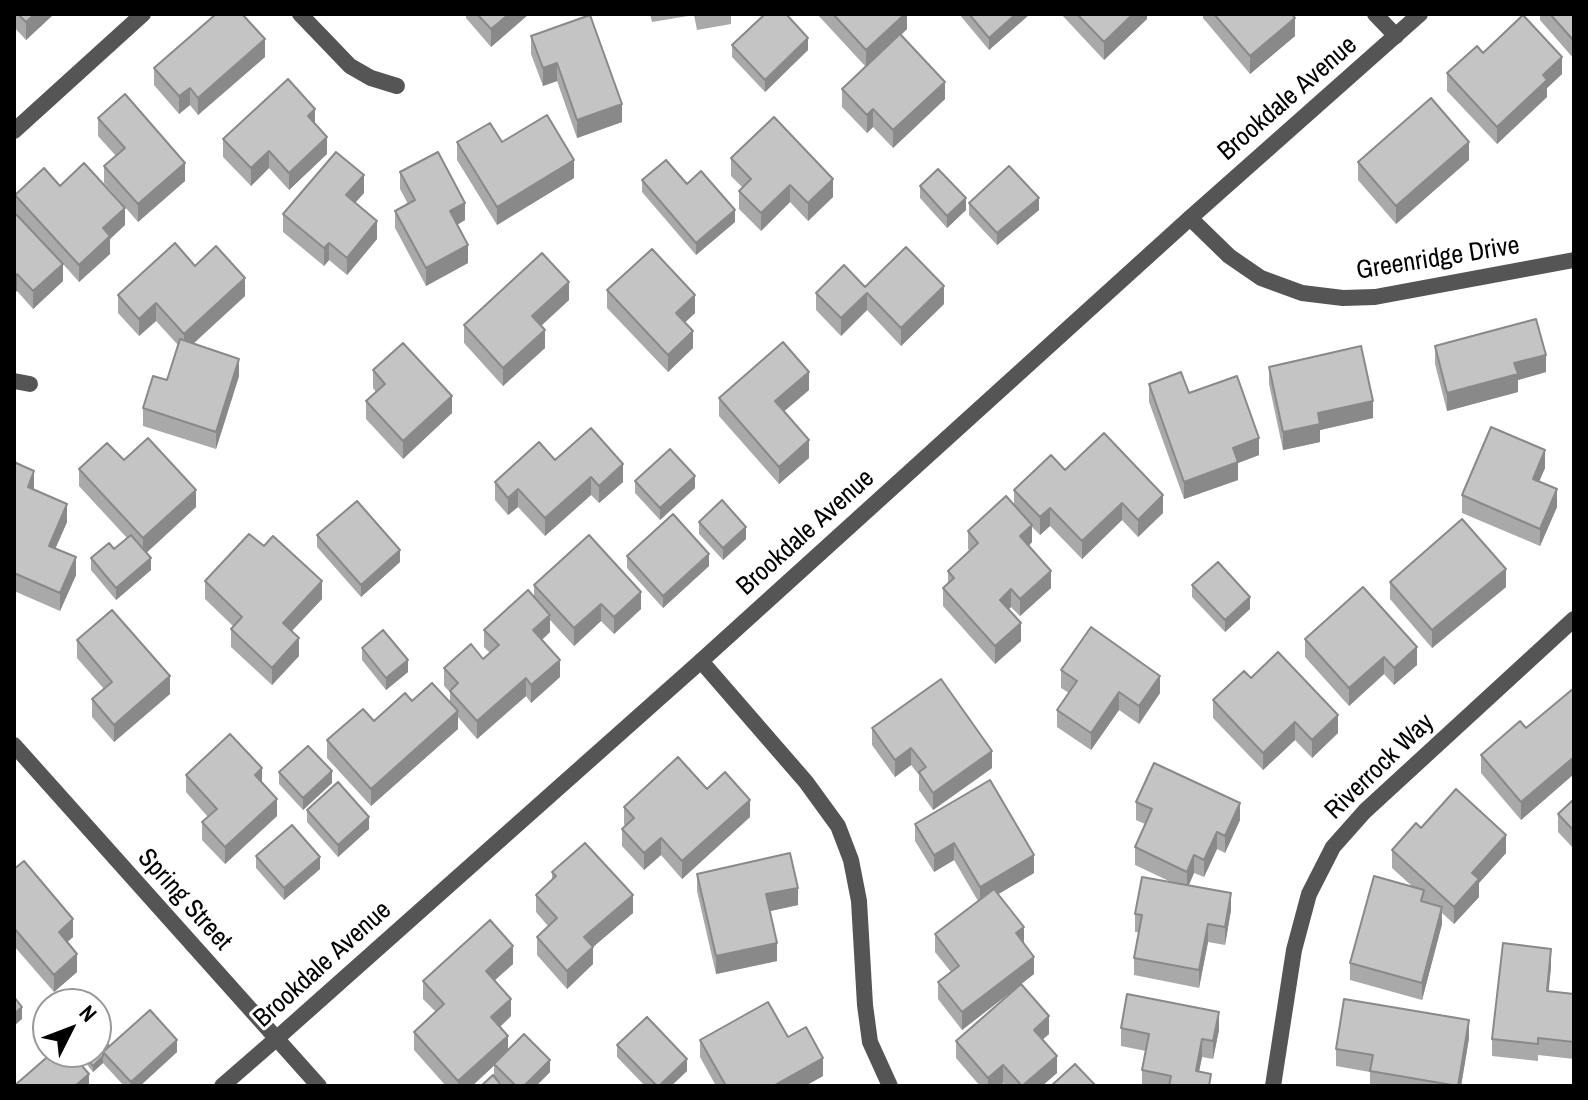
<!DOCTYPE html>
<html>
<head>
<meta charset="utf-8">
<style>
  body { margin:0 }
  #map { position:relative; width:1588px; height:1100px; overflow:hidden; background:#fff; font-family:"Archivo Narrow",sans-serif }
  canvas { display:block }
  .frame { position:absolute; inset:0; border:16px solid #000; pointer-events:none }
  .north { position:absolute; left:32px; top:988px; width:80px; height:80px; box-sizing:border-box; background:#fff; border:2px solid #999; border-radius:50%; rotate:48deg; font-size:22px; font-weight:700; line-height:32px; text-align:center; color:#000 }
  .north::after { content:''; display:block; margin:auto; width:28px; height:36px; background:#000; clip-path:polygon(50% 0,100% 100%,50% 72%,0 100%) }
</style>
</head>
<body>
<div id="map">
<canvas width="1588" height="1100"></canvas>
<div class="frame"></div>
<div class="north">N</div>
</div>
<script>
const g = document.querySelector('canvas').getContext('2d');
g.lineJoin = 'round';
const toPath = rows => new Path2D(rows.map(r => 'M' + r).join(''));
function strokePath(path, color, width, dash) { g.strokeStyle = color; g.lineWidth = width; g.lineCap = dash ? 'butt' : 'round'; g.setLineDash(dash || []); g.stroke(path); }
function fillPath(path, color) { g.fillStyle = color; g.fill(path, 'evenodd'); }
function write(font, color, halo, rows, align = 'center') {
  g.font = font + ' "Archivo Narrow",sans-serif'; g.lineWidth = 6; g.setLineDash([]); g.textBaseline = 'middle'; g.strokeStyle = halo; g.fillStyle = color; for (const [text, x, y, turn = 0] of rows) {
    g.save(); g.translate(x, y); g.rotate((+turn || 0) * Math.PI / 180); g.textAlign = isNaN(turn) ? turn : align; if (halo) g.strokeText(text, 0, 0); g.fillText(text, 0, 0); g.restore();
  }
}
const minor = toPath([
  [300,14,350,66,371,78,397,86],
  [1375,14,1396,36],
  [14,131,143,14],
  [1190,218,1229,256,1261,278,1302,293,1343,298,1375,297,1574,260],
  [14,381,30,384],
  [701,661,806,782,838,826,851,860,859,901,865,1005,870,1042,890,1086],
  [222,1086,276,1039],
  [1273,1086,1294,950,1309,894,1333,847,1365,811,1574,619]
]);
const tertiary = toPath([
  [14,745,319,1086],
  [276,1039,701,661,1190,218,1420,14]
]);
const wall = toPath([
  [14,14,54,14,26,40,14,27],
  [466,14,529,14,491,47,466,18],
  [650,14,731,14,731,24,697,30,694,15,652,22],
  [817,14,907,14,907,29,901,35,945,99,893,148,873,127,867,133,842,107,842,89,866,67],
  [959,14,1030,14,989,50],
  [1061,14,1147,14,1147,19,1104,60],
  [1203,14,1292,14,1295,36,1250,74,1203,18],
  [1540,14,1574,14,1574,59,1540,20],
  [531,36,622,122,577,138,557,81,543,86,531,54],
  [732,45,808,50,765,92,732,57],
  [1483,53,1562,74,1547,88,1547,97,1497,144,1447,91,1447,73],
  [265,57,198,115,190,105,179,114,154,85,154,68],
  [98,118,185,181,138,222,104,183,104,166,116,156,98,136],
  [315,124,327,154,289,190,269,168,251,186,223,157,223,139],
  [457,142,574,178,497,225,457,160],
  [731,158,833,197,808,221,790,202,761,231,739,209,739,191,743,188,731,176],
  [1469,160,1396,224,1358,180,1358,162],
  [400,172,465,220,457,225,468,263,426,286,395,228,395,211,408,204,400,189],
  [642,180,687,184,735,222,696,255,642,192],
  [60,186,125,225,110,239,110,254,79,282,63,264,63,281,33,309,17,291,15,195],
  [920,186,966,210,947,228,920,198],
  [364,193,355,203,377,239,347,275,329,260,324,266,283,232,283,214],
  [969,203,1039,210,997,245,969,215],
  [195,266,245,296,193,344,239,376,216,449,143,426,143,408,167,380,178,345,156,321,139,336,118,313,118,295],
  [865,287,944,304,901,346,867,310,841,336,816,310,816,293],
  [607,290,695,313,685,322,693,348,668,372,607,308],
  [569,300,541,326,545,348,503,386,464,343,464,325],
  [1435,346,1546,372,1518,380,1518,392,1447,411,1435,364],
  [1269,367,1373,418,1320,430,1320,442,1283,450,1269,384],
  [373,370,452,413,403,459,366,419,366,401,376,392,373,388],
  [1149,384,1189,393,1259,455,1238,463,1238,480,1184,499,1149,402],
  [809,390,784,411,809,458,779,484,719,416,719,398],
  [124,460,196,507,146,553,151,570,116,600,91,570,91,558,114,549,127,538,79,486,79,469],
  [555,460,623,482,599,503,591,495,545,536,518,507,508,515,495,500,495,482],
  [14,462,34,490,67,522,55,549,76,575,60,611,14,591],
  [1545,468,1539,481,1557,507,1540,546,1462,513,1462,495],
  [1065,470,1163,513,1138,537,1122,520,1082,559,1050,526,1040,535,1032,527,1032,542,1029,546,1051,588,1020,616,1011,607,1009,609,1021,641,995,664,943,606,943,588,948,584,948,571,970,551,968,549,968,531,1014,504,1014,490],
  [635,481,695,488,660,520,635,493],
  [699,522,746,539,723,560,699,534],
  [317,535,400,562,361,597,317,547],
  [264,546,322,599,292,631,299,656,272,685,231,647,231,629,233,626,205,599,205,581],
  [627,556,709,566,663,608,627,568],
  [1390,582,1506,587,1432,648,1390,599],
  [534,585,641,609,614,634,601,621,574,646,550,620,550,632,542,640,560,677,531,703,526,696,477,739,458,717,458,729,371,806,327,758,327,740,374,721,412,701,450,703,450,692,444,686,444,668,483,659,490,653,484,647,484,630,534,597],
  [1192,585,1250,609,1225,632,1192,597],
  [1305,639,1417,665,1394,685,1384,674,1349,706,1305,657],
  [77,640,170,694,114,742,92,717,92,699,104,689,77,658],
  [362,648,408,672,386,690,362,660],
  [1061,670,1160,693,1139,724,1119,710,1091,750,1057,727,1057,710,1069,693,1061,688],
  [1251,678,1338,733,1312,758,1295,740,1263,770,1213,718,1213,700],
  [1574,688,1574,774,1521,820,1481,773,1481,755,1526,728],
  [872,728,992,768,933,810,919,790,919,775,911,765,895,777,872,745],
  [279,772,332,783,303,810,279,784],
  [186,775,262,783,277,816,225,864,202,840,202,822,208,817,186,792],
  [707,789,750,817,682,879,661,855,644,870,622,846,622,829,625,826,624,824,624,807],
  [1574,799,1574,849,1558,832,1558,814],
  [1136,802,1240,820,1225,853,1217,849,1204,877,1194,873,1189,885,1231,910,1225,945,1208,942,1199,988,1134,975,1134,958,1139,932,1135,932,1135,914,1171,882,1135,865,1135,847,1145,824,1136,820],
  [307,810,369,829,338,857,307,822],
  [915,824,1034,873,998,894,1024,944,1034,974,1021,984,1049,1034,1042,1040,1057,1073,1042,1086,1006,1086,1003,1083,1000,1086,980,1086,956,1058,956,1041,1020,985,962,1030,938,999,938,982,951,972,935,952,935,934,978,901,954,860,934,872,915,841],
  [1421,828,1506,853,1479,883,1479,897,1454,924,1442,913,1442,924,1422,1000,1350,980,1350,963,1413,887,1392,868,1392,850],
  [256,856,320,869,284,900,256,868],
  [14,869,73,937,67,942,77,972,54,992,14,946],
  [552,872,633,913,593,947,593,964,567,989,537,955,537,937,548,926,536,912,536,895,552,880],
  [697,874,798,905,770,911,777,961,716,974,697,891],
  [513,964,495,980,511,1016,500,1027,508,1051,550,1072,536,1086,504,1086,494,1076,494,1065,472,1086,446,1086,414,1050,414,1032,436,1012,423,999,423,981],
  [1551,967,1548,991,1574,994,1574,1059,1538,1055,1538,1061,1492,1056,1492,1039],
  [1121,1028,1219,1030,1213,1059,1202,1057,1199,1072,1211,1086,1142,1086,1142,1070,1146,1051,1121,1046],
  [788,1037,823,1076,805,1086,716,1086,700,1057,700,1040],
  [1469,1038,1461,1086,1370,1086,1370,1072,1336,1066,1336,1049],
  [617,1045,687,1071,671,1086,645,1086,617,1057],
  [110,1046,177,1052,140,1086,124,1086,103,1063,93,1072,77,1052,96,1052]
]);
const shadedWall = toPath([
  [35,14,54,14,26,40,26,22],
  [509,14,529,14,491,47,491,29],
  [905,14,907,14,907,29,866,67,866,50],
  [1016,14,1030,14,989,50,989,38],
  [1133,14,1147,14,1147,19,1104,60,1104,42],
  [1295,18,1295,36,1250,74,1250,56],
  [808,38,808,50,765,92,765,80],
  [265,39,265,57,198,115,198,98],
  [1562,57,1562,74,1547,88,1547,97,1497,144,1497,127,1543,75],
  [557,63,557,81,543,86,543,68],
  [945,82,945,99,893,148,893,130],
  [190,88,190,105,179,114,179,96],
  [622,104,622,122,577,138,577,120],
  [315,109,315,126,308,116],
  [873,109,873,127,867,133,867,115],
  [327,137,327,154,289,190,289,173],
  [1469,142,1469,160,1396,224,1396,206],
  [269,151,269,168,251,186,251,168],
  [574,160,574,178,497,225,497,207],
  [185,163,185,181,138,222,138,204],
  [364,175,364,193,346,213,346,195],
  [833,179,833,197,808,221,808,203],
  [790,185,790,202,761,231,761,213],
  [966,198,966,210,947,228,947,216],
  [1039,198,1039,210,997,245,997,233],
  [465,203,465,220,450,229,450,211],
  [125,208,125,225,110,239,110,254,79,282,79,265,103,228],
  [735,210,735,222,696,255,696,243],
  [377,221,377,239,347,275,347,258],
  [329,243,329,260,324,266,324,248],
  [468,245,468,263,426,286,426,268],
  [63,264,63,281,33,309,33,291],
  [17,274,17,291,14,294,14,277],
  [245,278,245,296,184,352,184,334],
  [569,282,569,300,532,334,532,316],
  [944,286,944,304,901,346,901,328],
  [867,293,867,310,841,336,841,318],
  [695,295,695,313,676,331,676,313],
  [156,303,156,321,139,336,139,319],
  [545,330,545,348,503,386,503,368],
  [693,331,693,348,668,372,668,355],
  [1546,355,1546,372,1518,380,1518,392,1447,411,1447,393,1514,363],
  [239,359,239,376,216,449,216,432],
  [809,372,809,390,775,419,775,401],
  [452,396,452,413,403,459,403,441],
  [1373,401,1373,418,1320,430,1320,442,1283,450,1283,432,1318,413],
  [1259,438,1259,455,1238,463,1238,480,1184,499,1184,482,1233,448],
  [809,440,809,458,779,484,779,467],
  [1545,450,1545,468,1533,496,1533,479],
  [623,464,623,482,599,503,599,486],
  [34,471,34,489,28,504,28,487],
  [695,476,695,488,660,520,660,508],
  [591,477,591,495,545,536,545,518],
  [518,489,518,507,508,515,508,498],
  [1557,489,1557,507,1540,546,1540,529],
  [196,490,196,507,143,556,143,538],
  [1163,495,1163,513,1138,537,1138,520],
  [1122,503,1122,520,1082,559,1082,541],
  [67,504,67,522,49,563,49,546],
  [1050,508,1050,526,1040,535,1040,517],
  [1032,525,1032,542,1020,554,1020,536],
  [746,527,746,539,723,560,723,548],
  [400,550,400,562,361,597,361,585],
  [709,554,709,566,663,608,663,596],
  [76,557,76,575,60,611,60,593],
  [151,558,151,570,116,600,116,588],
  [1506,569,1506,587,1432,648,1432,630],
  [1051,571,1051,588,1020,616,1020,599],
  [322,581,322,599,283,640,283,623],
  [1011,589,1011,607,1000,617,1000,600],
  [641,592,641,609,614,634,614,617],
  [1250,597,1250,609,1225,632,1225,620],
  [601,604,601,621,574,646,574,628],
  [550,615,550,632,533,648,533,630],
  [1021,623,1021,641,995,664,995,646],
  [299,638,299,656,272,685,272,668],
  [1417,647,1417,665,1394,685,1394,668],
  [1384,657,1384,674,1349,706,1349,688],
  [408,660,408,672,386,690,386,678],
  [560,660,560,677,531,703,531,685],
  [170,676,170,694,114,742,114,725],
  [1160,676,1160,693,1139,724,1139,706],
  [526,678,526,696,477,739,477,721],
  [1119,692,1119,710,1091,750,1091,733],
  [458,711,458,729,371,806,371,789],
  [1338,715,1338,733,1312,758,1312,740],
  [1295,722,1295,740,1263,770,1263,753],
  [911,748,911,765,895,777,895,760],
  [992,751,992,768,933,810,933,793],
  [1574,757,1574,774,1521,820,1521,802],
  [262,768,262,786,255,775],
  [332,771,332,783,303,810,303,798],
  [277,799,277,816,225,864,225,847],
  [750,800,750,817,682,879,682,861],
  [1240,803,1240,820,1225,853,1225,836],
  [369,817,369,829,338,857,338,845],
  [1217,832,1217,849,1204,877,1204,860],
  [1506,835,1506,853,1479,883,1479,897,1454,924,1454,907,1472,873],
  [661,838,661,855,644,870,644,853],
  [954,843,954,860,934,872,934,855],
  [1034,855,1034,873,980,905,980,887],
  [1194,855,1194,873,1187,889,1187,872],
  [320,857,320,869,284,900,284,888],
  [798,888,798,905,766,912,766,894],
  [1231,893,1231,910,1225,945,1225,927],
  [633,895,633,913,593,947,593,964,567,989,567,971,584,937],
  [1442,907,1442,924,1422,1000,1422,983],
  [73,919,73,937,59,950,59,932],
  [1208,924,1208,942,1199,988,1199,970],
  [1024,927,1024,944,1016,933],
  [777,943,777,961,716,974,716,956],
  [513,946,513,964,486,988,486,971],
  [1551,949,1551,967,1547,1009,1547,991],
  [77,954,77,972,54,992,54,975],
  [1034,957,1034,974,962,1030,962,1012],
  [511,999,511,1016,491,1035,491,1017],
  [22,1007,22,1019,14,1026,14,1014],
  [1219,1012,1219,1030,1213,1059,1213,1041],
  [1049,1016,1049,1034,1034,1047,1034,1030],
  [1469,1020,1469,1038,1461,1086,1458,1086],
  [508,1036,508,1053,472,1086,458,1086,458,1081],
  [1202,1039,1202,1057,1196,1086,1196,1071],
  [177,1040,177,1052,140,1086,131,1086,131,1082],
  [103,1056,103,1063,93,1072,93,1066],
  [1057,1056,1057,1073,1042,1086,1022,1086],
  [823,1058,823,1076,805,1086,773,1086],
  [687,1059,687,1071,671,1086,659,1086],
  [550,1060,550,1072,536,1086,524,1086],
  [1003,1065,1003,1083,1000,1086,988,1086,988,1078],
  [89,1074,89,1086,75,1086]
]);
const building = toPath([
  [18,14,35,14,26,22,18,14],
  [216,14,242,14,265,39,198,98,190,88,179,96,154,68,216,14],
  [477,14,509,14,491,29,477,14],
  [765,14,786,14,808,38,765,80,732,45,765,14],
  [833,14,905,14,866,50,833,14],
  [969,14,1016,14,989,38,969,14],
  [1077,14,1133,14,1104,42,1077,14],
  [1214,14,1292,14,1295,18,1250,56,1214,14],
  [1550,14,1574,14,1574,41,1550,14],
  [590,15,622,104,577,120,557,63,543,68,531,36,590,15],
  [1523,15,1562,57,1543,75,1547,80,1497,127,1447,73,1477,46,1483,53,1523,15],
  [900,34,945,82,893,130,873,109,867,115,842,89,900,34],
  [288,79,315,109,308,116,327,137,289,173,269,151,251,168,223,139,288,79],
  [125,94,185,163,138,204,104,166,125,148,98,118,125,94],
  [1431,98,1469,142,1396,206,1358,162,1431,98],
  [547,115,574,160,497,207,457,142,490,123,502,142,547,115],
  [774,117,833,179,808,203,790,185,761,213,739,191,751,179,731,158,774,117],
  [336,152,364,175,346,195,377,221,347,258,329,243,324,248,283,214,336,152],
  [438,152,465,203,450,211,468,245,426,268,395,211,415,200,400,172,438,152],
  [666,160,687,184,701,171,735,210,696,243,642,180,666,160],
  [84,163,125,208,103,228,110,236,79,265,15,195,44,168,60,186,84,163],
  [1009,166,1039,198,997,233,969,203,1009,166],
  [938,169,966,198,947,216,920,186,938,169],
  [14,212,63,264,33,291,17,274,14,277,14,212],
  [175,243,195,266,216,246,245,278,184,334,156,303,139,319,118,295,175,243],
  [906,247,944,286,901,328,867,293,841,318,816,293,844,265,865,287,906,247],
  [652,249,695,295,676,313,693,331,668,355,607,290,652,249],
  [542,253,569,282,532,316,545,330,503,368,464,325,542,253],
  [1536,319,1546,355,1514,363,1518,374,1447,393,1435,346,1536,319],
  [180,339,239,359,216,432,143,408,153,376,167,380,180,339],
  [783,342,809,372,775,401,809,440,779,467,719,398,783,342],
  [403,343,452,396,403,441,366,401,385,384,373,370,403,343],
  [1361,346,1373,401,1318,413,1320,424,1283,432,1269,367,1361,346],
  [1181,372,1189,393,1237,376,1259,438,1233,448,1238,462,1184,482,1149,384,1181,372],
  [1491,427,1545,450,1533,479,1557,489,1540,529,1462,495,1491,427],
  [591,428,623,464,599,486,591,477,545,518,518,489,508,498,495,482,539,442,555,460,591,428],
  [1104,433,1163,495,1138,520,1122,503,1082,541,1050,508,1040,517,1014,490,1051,455,1065,470,1104,433],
  [148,438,196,490,143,538,79,469,107,443,124,460,148,438],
  [670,449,695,476,660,508,635,481,670,449],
  [14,462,34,471,28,487,67,504,49,546,76,557,60,593,14,573,14,462],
  [1006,496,1032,525,1020,536,1051,571,1020,599,1011,589,1000,600,1021,623,995,646,943,588,954,578,948,571,978,543,968,531,1006,496],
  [722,500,746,527,723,548,699,522,722,500],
  [357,501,400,550,361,585,317,535,357,501],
  [673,514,709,554,663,596,627,556,673,514],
  [1462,519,1506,569,1432,630,1390,582,1462,519],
  [249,534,264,546,273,536,322,581,283,623,299,638,272,668,231,629,242,617,205,581,249,534],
  [131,535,151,558,116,588,91,558,109,543,114,549,131,535],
  [589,535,641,592,614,617,601,604,574,628,534,585,589,535],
  [1218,562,1250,597,1225,620,1192,585,1218,562],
  [1363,587,1417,647,1394,668,1384,657,1349,688,1305,639,1363,587],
  [528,590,550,615,533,630,560,660,531,685,526,678,477,721,450,691,458,683,444,668,471,644,483,659,499,645,484,630,528,590],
  [112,610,170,676,114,725,92,699,112,682,77,640,112,610],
  [1091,627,1160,676,1139,706,1119,692,1091,733,1057,710,1077,681,1061,670,1091,627],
  [383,630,408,660,386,678,362,648,383,630],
  [1278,652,1338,715,1312,740,1295,722,1263,753,1213,700,1244,671,1251,678,1278,652],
  [941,679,992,751,933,793,919,772,926,767,911,748,895,760,872,728,941,679],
  [432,683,458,711,371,789,327,740,363,709,374,721,405,693,412,701,432,683],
  [1574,688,1574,757,1521,802,1481,755,1520,721,1526,728,1574,688],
  [230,734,262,768,255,775,277,799,225,847,202,822,217,809,186,775,230,734],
  [308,746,332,771,303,798,279,772,308,746],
  [678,757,707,789,725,772,750,800,682,861,661,838,644,853,622,829,634,818,624,807,678,757],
  [1154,763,1240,803,1225,836,1217,832,1204,860,1194,855,1187,872,1135,847,1152,809,1136,802,1154,763],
  [990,780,1034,855,980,887,954,843,934,855,915,824,990,780],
  [338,782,369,817,338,845,307,810,338,782],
  [1456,789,1506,835,1472,873,1479,879,1454,907,1392,850,1416,823,1421,828,1456,789],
  [1574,799,1574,831,1558,814,1574,799],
  [292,825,320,857,284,888,256,856,292,825],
  [585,843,633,895,584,937,593,947,567,971,537,937,557,918,536,895,556,876,552,872,585,843],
  [790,853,798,888,766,894,777,943,716,956,697,874,790,853],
  [24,861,73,919,59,932,77,954,54,975,14,928,14,869,24,861],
  [1374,876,1424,890,1421,901,1442,907,1422,983,1350,963,1374,876],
  [1142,877,1231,893,1225,927,1208,924,1199,970,1134,958,1142,915,1135,914,1142,877],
  [994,889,1024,927,1016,933,1034,957,962,1012,938,982,959,966,935,934,994,889],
  [490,920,513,946,486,971,511,999,491,1017,508,1036,458,1081,414,1032,444,1004,423,981,490,920],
  [1503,943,1551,949,1547,991,1574,994,1574,1042,1538,1038,1538,1044,1492,1039,1503,943],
  [1021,984,1049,1016,1034,1030,1057,1056,1022,1086,1003,1065,988,1078,956,1041,1021,984],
  [1127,994,1219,1012,1213,1041,1202,1039,1196,1071,1211,1074,1209,1086,1169,1086,1171,1076,1142,1070,1149,1034,1121,1028,1127,994],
  [14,997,22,1007,14,1014,14,997],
  [1344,999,1469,1020,1458,1086,1370,1071,1373,1055,1336,1049,1344,999],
  [768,1002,788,1037,806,1027,823,1058,773,1086,726,1086,700,1040,768,1002],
  [150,1010,177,1040,131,1082,103,1052,150,1010],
  [647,1017,687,1059,659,1086,657,1086,617,1045,647,1017],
  [96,1031,109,1046,103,1052,103,1056,93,1066,82,1052,96,1052,96,1031],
  [524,1034,550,1060,524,1086,516,1086,494,1064,524,1034],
  [53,1052,70,1052,89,1074,75,1086,14,1086,53,1052],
  [1075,1064,1096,1086,1051,1086,1075,1064],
  [493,1075,502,1086,481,1086,493,1075]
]);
const streetNames = [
  ["Brookdale Avenue",1288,99,-41],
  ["Greenridge Drive",1438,259,-9],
  ["Brookdale Avenue",806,533,-42],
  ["Riverrock Way",1380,767,-44],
  ["Spring Street",184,900,48],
  ["Brookdale Avenue",323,965,-42]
];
strokePath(minor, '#555', 16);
strokePath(tertiary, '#555', 16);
fillPath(wall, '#a9a9a9');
fillPath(shadedWall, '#898989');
fillPath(building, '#c4c4c4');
strokePath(building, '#898989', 2);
write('26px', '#000', '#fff', streetNames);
</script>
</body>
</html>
